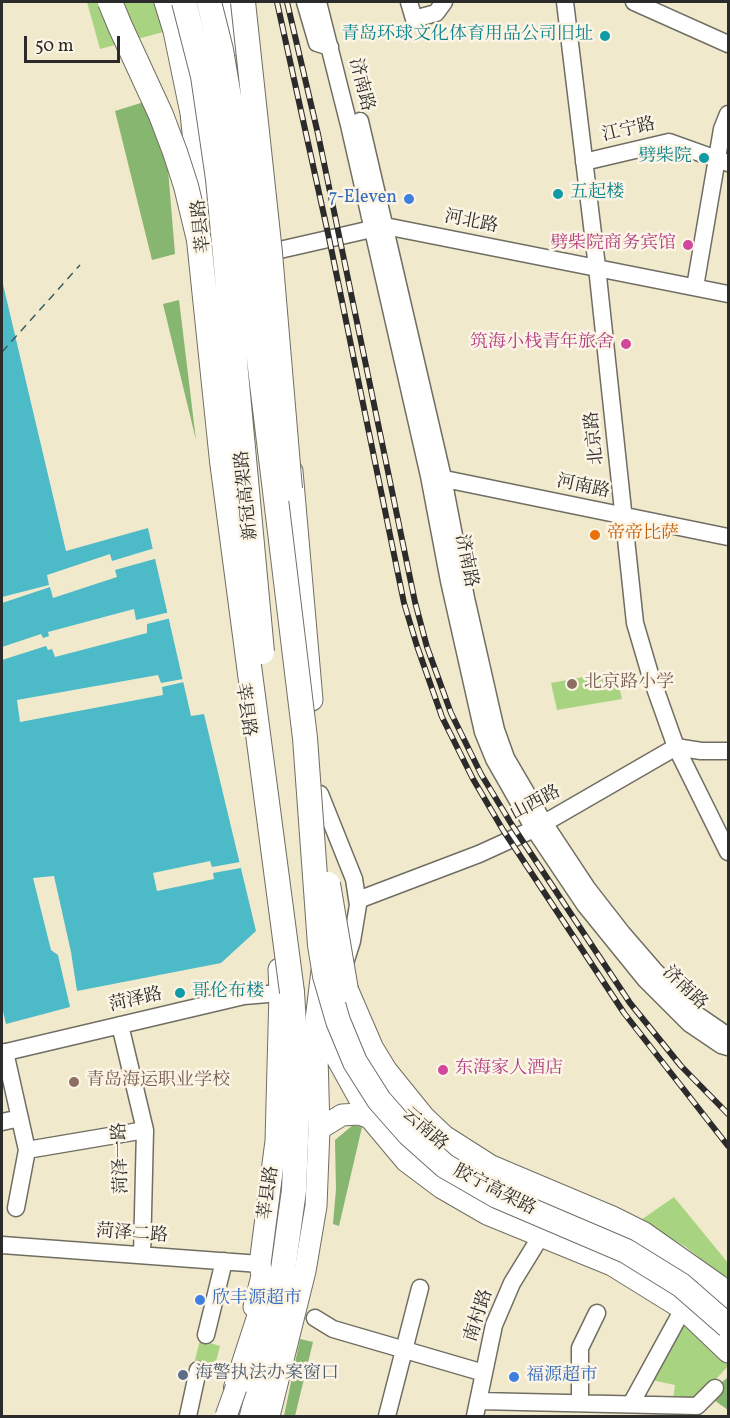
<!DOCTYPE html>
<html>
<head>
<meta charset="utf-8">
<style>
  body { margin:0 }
  #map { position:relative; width:730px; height:1418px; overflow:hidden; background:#f1e9cc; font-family:Vollkorn,serif }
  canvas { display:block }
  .frame { position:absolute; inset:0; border:3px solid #2b2b2b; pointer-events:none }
  .scale { position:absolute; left:24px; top:36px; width:96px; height:27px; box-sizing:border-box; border:3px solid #2b2b2b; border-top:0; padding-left:8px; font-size:18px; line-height:21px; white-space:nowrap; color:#2b2b2b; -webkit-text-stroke:4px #fcf5e5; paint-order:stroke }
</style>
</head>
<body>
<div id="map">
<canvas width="730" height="1418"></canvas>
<div class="frame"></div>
<div class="scale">50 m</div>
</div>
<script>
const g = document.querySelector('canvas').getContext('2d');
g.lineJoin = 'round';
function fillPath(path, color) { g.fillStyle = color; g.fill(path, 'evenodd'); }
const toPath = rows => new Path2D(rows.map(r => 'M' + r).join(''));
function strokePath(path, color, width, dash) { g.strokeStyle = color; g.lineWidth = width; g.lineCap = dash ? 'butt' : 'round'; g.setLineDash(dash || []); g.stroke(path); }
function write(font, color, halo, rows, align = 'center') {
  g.font = font + ' Vollkorn,"Noto Serif SC",serif'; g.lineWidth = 5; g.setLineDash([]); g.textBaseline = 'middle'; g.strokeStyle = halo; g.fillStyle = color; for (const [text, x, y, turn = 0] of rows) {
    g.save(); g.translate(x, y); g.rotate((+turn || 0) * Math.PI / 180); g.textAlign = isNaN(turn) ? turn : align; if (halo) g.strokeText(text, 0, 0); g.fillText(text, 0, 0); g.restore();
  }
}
const green = toPath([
  [87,2,159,2,171,30,100,49],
  [615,671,622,699,557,710,551,683],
  [674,1197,728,1263,728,1281,686,1247,641,1220],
  [683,1324,728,1363,728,1366,696,1401,673,1399,675,1385,651,1380],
  [200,1340,220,1346,214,1369,194,1364]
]);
const forest = toPath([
  [144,102,168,169,175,254,152,260,115,111],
  [179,300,196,440,163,304],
  [353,1125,362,1127,339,1226,333,1224,336,1189,335,1140],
  [300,1339,313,1342,295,1416,284,1416],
  [728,1377,728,1410,707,1395]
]);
const water = toPath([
  [2,280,66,551,148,528,191,716,204,714,256,931,221,963,77,991,71,952,54,876,33,878,51,950,58,955,70,1007,6,1024,2,1007]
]);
const pier = toPath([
  [155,548,158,558,115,570,117,577,53,598,50,587,2,603,2,597,49,585,47,575,110,554,112,561],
  [134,609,136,620,170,612,171,618,147,624,147,633,55,657,52,649,48,650,46,646,2,660,2,647,41,634,43,638,49,636,48,632],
  [158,675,161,683,183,679,184,682,162,687,163,695,20,722,17,700],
  [210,861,212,867,240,862,241,868,213,873,214,879,157,891,153,873]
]);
const ferry = toPath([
  [2,352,80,265]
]);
const minor = toPath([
  [305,2,317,43,330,47],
  [318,2,349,125,429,476,449,581,483,732,494,759,534,829,585,905,645,979,690,1024,721,1045,728,1047],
  [409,2,414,19,436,13,444,2],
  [565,2,597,267,635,623,650,674,676,747,728,852],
  [634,2,728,44],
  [360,121,443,478,466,598,490,704,496,730,506,758,544,823,587,888,622,933,654,970,696,1014,728,1036],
  [584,162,669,142,728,163],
  [262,254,385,226,728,294],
  [695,287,722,129,728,114],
  [435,477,728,537],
  [320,794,354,879,358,905,352,941,344,966],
  [358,900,479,854,534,829,676,747,701,751,728,751],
  [120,1025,145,1130,142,1255],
  [5,1052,27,1150,16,1208],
  [2,1053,244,996,280,993],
  [2,1122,20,1118],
  [27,1150,145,1130],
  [2,1245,260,1264],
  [315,1318,333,1329,484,1373],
  [206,1335,224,1261],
  [478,1401,697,1406,715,1388],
  [580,1403,580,1348,597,1313],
  [631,1404,683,1309],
  [188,1416,198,1370],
  [387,1416,420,1288],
  [475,1416,494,1325,512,1283,547,1226]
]);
const major = toPath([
  [165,2,174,31,191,113,202,219],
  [229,2,239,45],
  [292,471,312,700],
  [319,1026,370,1118,406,1161,442,1188,487,1214,612,1265,683,1309,728,1352],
  [319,1129,342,1115,359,1114,370,1118],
  [254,1307,262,1276,260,1264,276,1141,280,993,279,969],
  [269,1416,305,1271,316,1206,319,1129,316,1020,322,971]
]);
const highway = toPath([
  [346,990,371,1048,385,1071,423,1118,443,1137,490,1167,611,1218,643,1234,717,1286,728,1296],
  [236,1388,268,1290],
  [252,1416,277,1313,294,1190,298,1091,292,992]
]);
const rail = toPath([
  [277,2,329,238,404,603,417,646,442,717,473,779,503,830,624,1013,728,1146],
  [287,2,318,134,415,602,427,647,451,713,481,774,512,825,630,1003,681,1066,728,1114]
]);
const majorBridge = toPath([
  [226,1416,236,1388]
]);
const highwayBridge = toPath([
  [110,2,120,26,161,115,175,152,186,186,199,240,222,461,292,992],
  [184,2,203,76,218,179,262,652],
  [209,2,221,50,235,132,258,351,305,738,320,945,325,976,338,1021,355,1062,379,1100,409,1134,445,1166,497,1196,626,1251,681,1285,728,1326],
  [243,2,270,253,290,489],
  [328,884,346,990]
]);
const markers = [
  [605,36,6,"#0f9aa8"],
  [704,158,6,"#0f9aa8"],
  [558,194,6,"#0f9aa8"],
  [409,199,6,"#3f7fe0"],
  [688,245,6,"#d1479c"],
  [626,344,6,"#d1479c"],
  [595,535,6,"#e8710a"],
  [572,684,6,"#8d6e63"],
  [180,993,6,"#0f9aa8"],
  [443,1070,6,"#d1479c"],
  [74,1082,6,"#8d6e63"],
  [200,1300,6,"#3f7fe0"],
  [183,1375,6,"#5c6f8a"],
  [514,1377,6,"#3f7fe0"]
];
const cultureNames = [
  ["青岛环球文化体育用品公司旧址",593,36],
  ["劈柴院",692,158],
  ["五起楼",570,194,"left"],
  ["哥伦布楼",192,993,"left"]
];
const streetNames = [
  ["济南路",360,85,76],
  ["江宁路",629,131,-13],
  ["河北路",471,223,11],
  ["莘县路",203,226,-96],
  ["北京路",596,438,-96],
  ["河南路",583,488,12],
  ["新冠高架路",248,495,-96],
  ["济南路",465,561,79],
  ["莘县路",244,710,82],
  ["山西路",536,804,-28],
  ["济南路",684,989,44],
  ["菏泽路",136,1001,-13],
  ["云南路",424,1130,42],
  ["菏泽一路",122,1158,-92],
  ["胶宁高架路",494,1191,27],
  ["莘县路",270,1193,-82],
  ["菏泽二路",132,1235,4],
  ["南村路",480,1316,-72]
];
const shopNames = [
  ["7-Eleven",397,199,"right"],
  ["欣丰源超市",212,1300],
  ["福源超市",526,1377]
];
const hotelNames = [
  ["劈柴院商务宾馆",676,245],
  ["筑海小栈青年旅舍",614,344],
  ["东海家人酒店",455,1070,"left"]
];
const foodNames = [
  ["帝帝比萨",607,535]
];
const educationNames = [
  ["北京路小学",584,684],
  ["青岛海运职业学校",86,1082]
];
const serviceNames = [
  ["海警执法办案窗口",195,1375]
];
fillPath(green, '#a8d481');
fillPath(forest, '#86b66f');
fillPath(water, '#4dbac7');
fillPath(pier, '#f1e9cc');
strokePath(ferry, '#375d62', 1.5, [8, 6]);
strokePath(minor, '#706e63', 19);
strokePath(major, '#706e63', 23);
strokePath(highway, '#706e63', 26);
strokePath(minor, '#fff', 16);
strokePath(major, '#fff', 21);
strokePath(highway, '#fff', 24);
strokePath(rail, '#2b2b2b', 6);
strokePath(rail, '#fcf5e5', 4, [11]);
strokePath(majorBridge, '#706e63', 23, []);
strokePath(highwayBridge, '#706e63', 26, []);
strokePath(majorBridge, '#fff', 21);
strokePath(highwayBridge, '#fff', 24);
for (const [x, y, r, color] of markers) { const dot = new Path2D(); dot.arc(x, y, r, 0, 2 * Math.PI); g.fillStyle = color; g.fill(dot); strokePath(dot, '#fcf5e5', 2); }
write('18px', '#0d838f', '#fcf5e5', cultureNames, 'right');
write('18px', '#2b2b2b', '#fcf5e5', streetNames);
write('18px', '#366cbe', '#fcf5e5', shopNames, 'left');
write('18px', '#b23c85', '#fcf5e5', hotelNames, 'right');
write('18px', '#c56008', '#fcf5e5', foodNames, 'left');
write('18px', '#785e54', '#fcf5e5', educationNames, 'left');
write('18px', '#4e5e75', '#fcf5e5', serviceNames, 'left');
</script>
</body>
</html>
